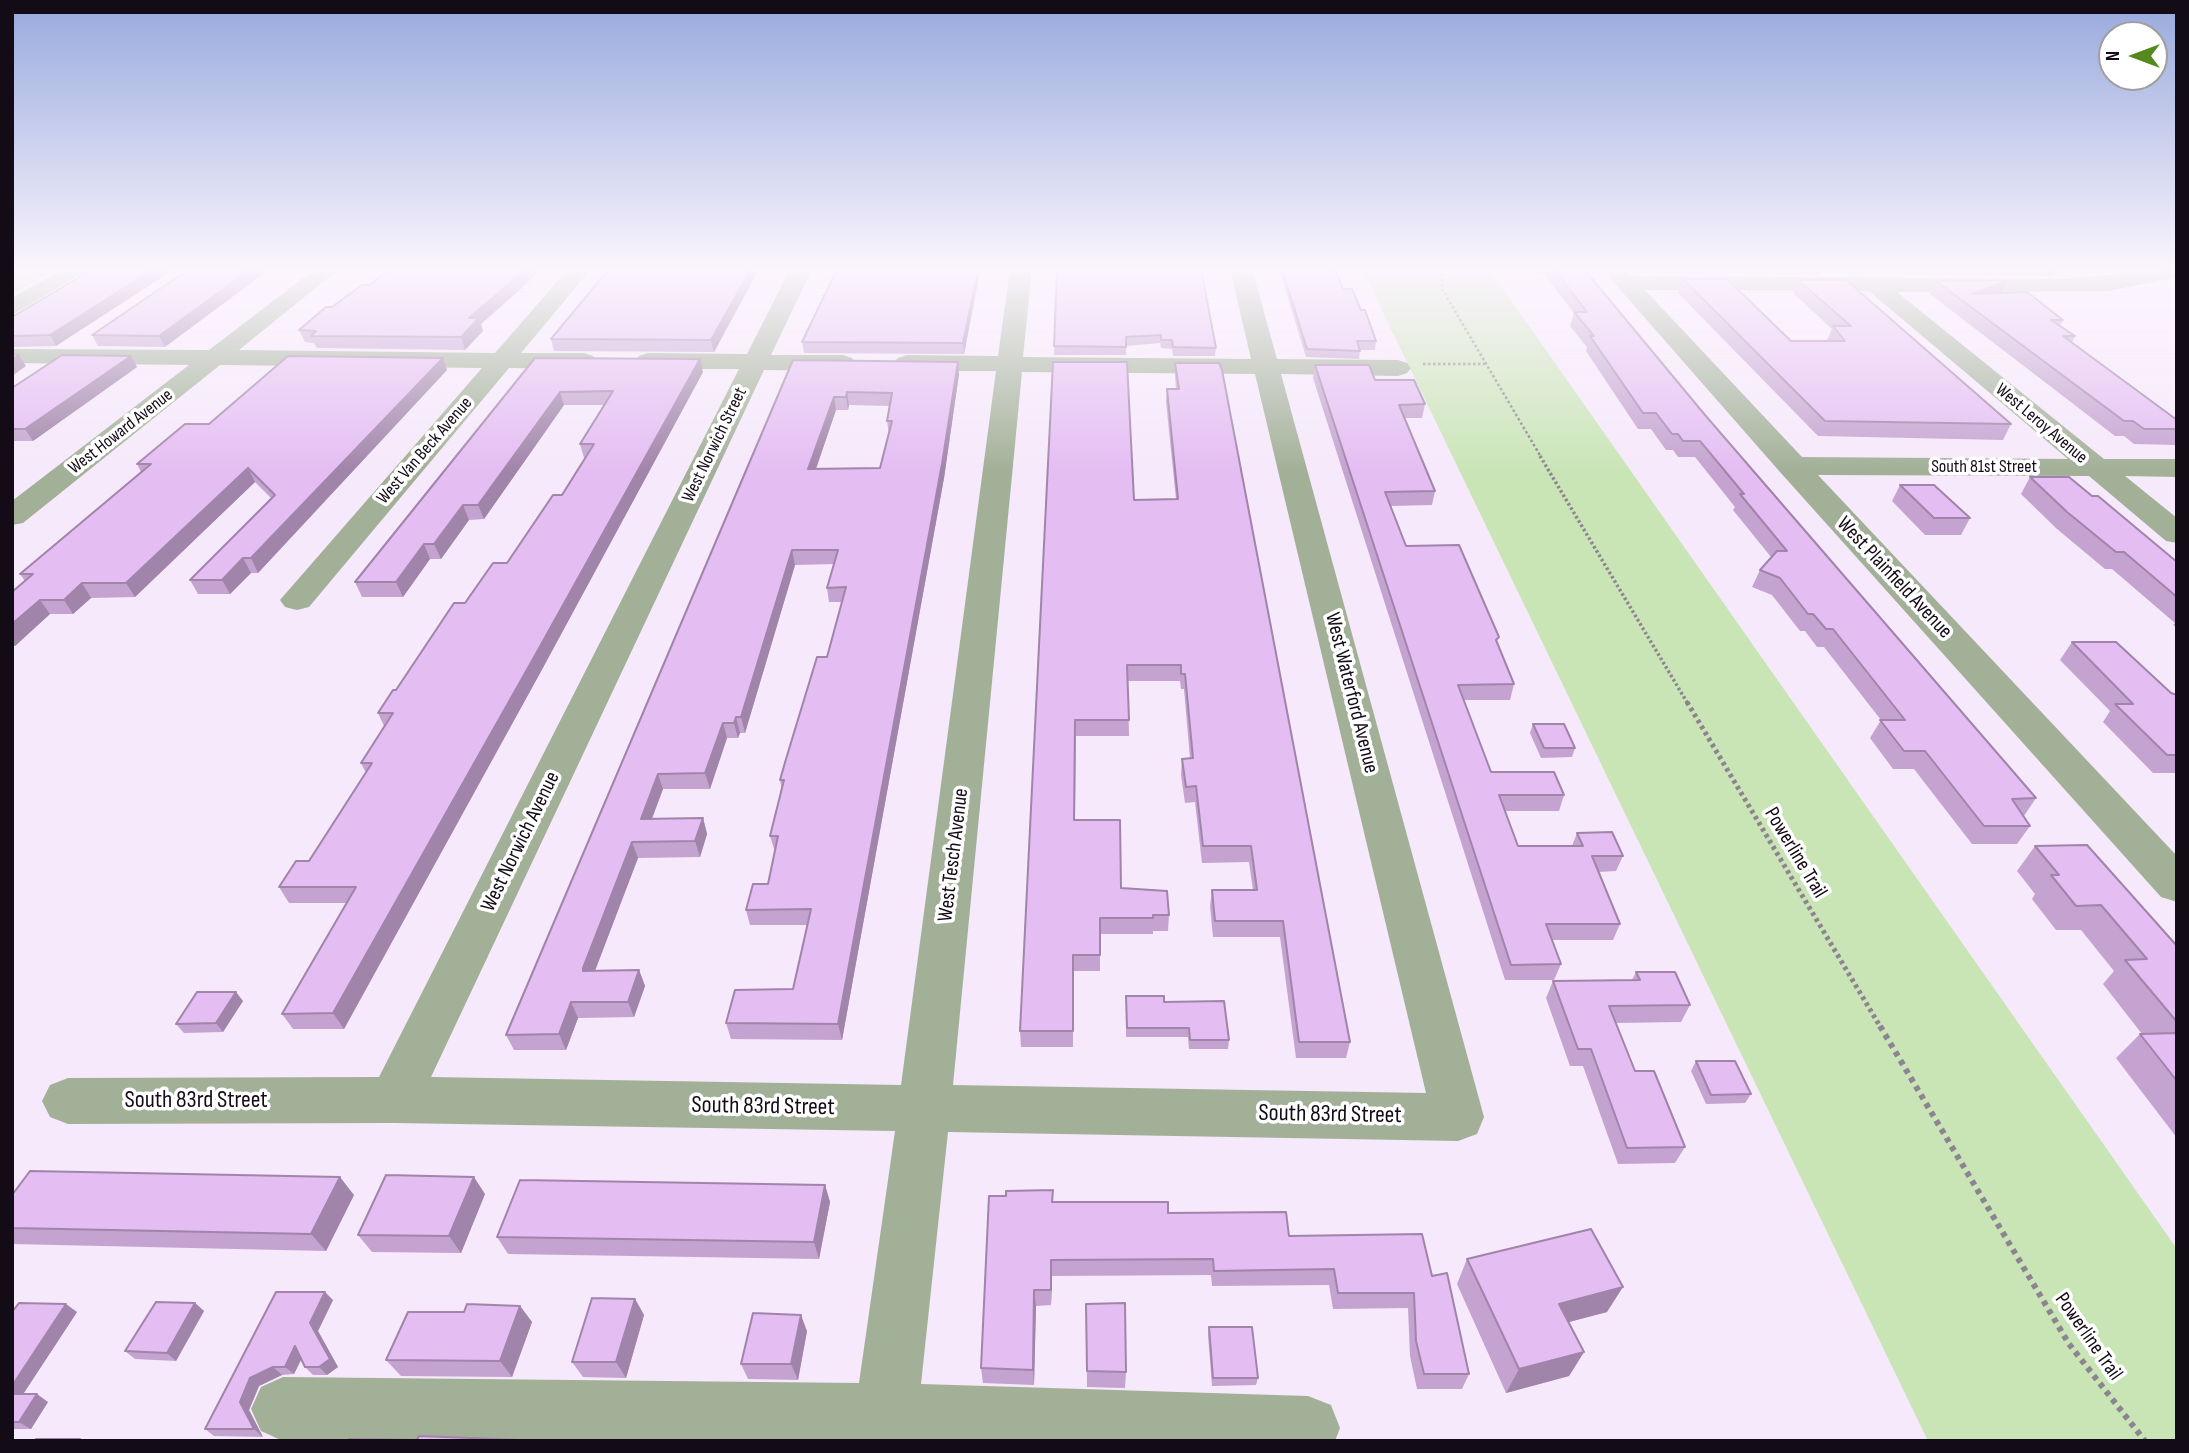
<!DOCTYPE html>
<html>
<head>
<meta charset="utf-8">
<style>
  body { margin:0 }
  #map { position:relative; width:2189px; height:1453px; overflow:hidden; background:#f6e9fb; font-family:"Sofia Sans Condensed",sans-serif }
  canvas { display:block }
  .frame { position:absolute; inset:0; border:14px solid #130b15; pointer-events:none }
  .north { position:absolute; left:2098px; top:21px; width:70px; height:70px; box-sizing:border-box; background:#fff; border:2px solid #a19da1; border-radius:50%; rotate:270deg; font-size:19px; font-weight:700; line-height:28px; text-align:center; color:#130b15 }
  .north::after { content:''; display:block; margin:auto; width:24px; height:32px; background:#558920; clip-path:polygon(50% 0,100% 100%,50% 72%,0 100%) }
</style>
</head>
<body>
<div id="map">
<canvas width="2189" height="1453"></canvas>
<div class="frame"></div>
<div class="north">N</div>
</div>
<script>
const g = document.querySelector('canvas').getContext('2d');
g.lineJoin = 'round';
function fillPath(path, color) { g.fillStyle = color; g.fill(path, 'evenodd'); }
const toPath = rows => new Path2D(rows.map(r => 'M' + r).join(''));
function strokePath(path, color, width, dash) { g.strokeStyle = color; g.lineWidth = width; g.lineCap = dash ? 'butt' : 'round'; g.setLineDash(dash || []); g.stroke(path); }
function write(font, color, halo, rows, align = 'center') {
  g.font = font + ' "Sofia Sans Condensed",sans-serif'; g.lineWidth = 7; g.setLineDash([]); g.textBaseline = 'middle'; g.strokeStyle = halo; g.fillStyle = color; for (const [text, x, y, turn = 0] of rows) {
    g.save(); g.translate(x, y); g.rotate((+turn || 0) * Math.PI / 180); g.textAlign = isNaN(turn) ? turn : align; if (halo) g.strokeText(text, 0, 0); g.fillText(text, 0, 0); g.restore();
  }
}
const green = toPath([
  [12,269,57,269,12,294],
  [1362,269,1489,269,2177,1249,2177,1441,1928,1441]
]);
const pathFar3 = toPath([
  [1442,269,1442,289,1541,457],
  [1423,364,1486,364]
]);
const pathFar2 = toPath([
  [1540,456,1688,704]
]);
const pathFar1 = toPath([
  [1687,702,1881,1028]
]);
const path = toPath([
  [1880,1026,2069,1344,2145,1441]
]);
const minor = toPath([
  [63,269,89,269,12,315,12,298,63,269],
  [315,269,339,269,239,350,495,353,568,269,591,269,521,353,584,353,593,356,597,361,593,366,584,369,509,368,309,607,297,610,285,607,280,600,482,368,220,365,23,523,12,525,12,501,189,365,12,363,12,349,209,350,315,269],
  [790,269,812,269,771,355,843,355,852,358,856,363,852,368,843,371,764,370,431,1077,901,1085,996,371,907,371,898,368,894,363,898,358,907,355,998,356,1010,269,1032,269,1023,357,1251,359,1230,269,1252,269,1277,359,1398,360,1407,363,1411,368,1407,373,1398,376,1281,374,1484,1117,1477,1134,1458,1141,948,1132,921,1384,1308,1396,1331,1405,1340,1428,1335,1441,283,1441,261,1431,251,1409,261,1387,283,1377,859,1383,895,1131,394,1123,68,1124,50,1117,42,1101,50,1085,68,1078,379,1077,739,369,648,369,639,366,635,361,639,356,648,353,747,354,790,269],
  [1022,372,1255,374,1426,1093,953,1085,1022,372],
  [1602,269,1625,269,1632,276,2063,279,2177,269,2177,277,2109,291,1897,292,2104,459,2177,459,2177,477,2125,476,2177,518,2177,543,2166,541,2089,476,1818,475,2177,856,2177,902,2161,897,1780,472,1602,269],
  [1645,290,1869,291,2068,459,1802,457,1645,290]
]);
const wall = toPath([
  [93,269,56,346,12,347,12,317],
  [189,269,165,347,98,346,92,335],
  [389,269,540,269,525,285,481,324,483,331,465,350,317,348,314,343,305,342,299,330,332,307,370,285],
  [609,269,759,269,714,352,554,351,551,339],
  [837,269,980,269,964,354,804,353,802,342],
  [1057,269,1216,348,1215,356,1173,356,1172,349,1161,348,1160,343,1126,346,1126,355,1054,355],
  [1279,269,1335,269,1343,289,1361,310,1376,341,1375,350,1360,350,1359,359,1306,357],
  [1530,269,1584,269,1705,415,2036,798,2024,816,2030,826,2017,844,1972,844,1914,769,1893,769,1870,738,1881,720,1824,647,1817,647,1805,631,1800,631,1772,595,1752,587,1760,570,1771,557,1733,510,1735,507,1695,457,1678,457,1673,450,1666,450,1651,429,1638,429,1586,351,1587,347,1570,326,1574,313,1544,274,1533,274],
  [1656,269,1705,269,1703,274,1660,274],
  [1766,269,1821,269,1819,275,1772,274],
  [1897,269,2067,269,2048,276,1905,275],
  [1683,279,1791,341,1828,341,1827,340,1832,329,1793,293,1798,280,2011,424,2003,440,1818,436,1678,293],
  [2008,280,2002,293,2063,320,2060,326,2075,336,2072,342,2177,420,2177,445,2134,444,2124,436,2115,436,1930,294,1936,281],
  [131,356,137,367,33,441,12,441,12,387],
  [443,358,447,370,258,573,251,573,230,594,198,594,190,580,271,498,255,482,135,597,91,598,73,614,50,614,15,646,12,646,12,592,25,581,20,574,141,472,137,464,209,424],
  [535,358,703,372,539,675,344,1029,293,1029,282,1014,347,903,289,903,279,887,309,861,366,773,361,763,384,726,378,713,465,603,507,563,562,495,585,458,584,458,580,444,605,405,564,405,484,519,469,520,441,559,430,559,403,597,362,597,355,582],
  [793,360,959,374,944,478,842,1040,731,1039,726,1023,793,989,807,925,750,925,746,910,768,884,775,852,770,836,782,789,780,780,827,657,842,602,829,602,827,588,834,564,795,565,745,733,740,733,738,738,727,738,710,789,663,789,652,819,703,818,707,834,700,857,638,858,595,970,639,970,645,986,634,1017,578,1018,566,1050,514,1050,506,1035],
  [849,405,889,406,887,421,889,435,880,468,816,469,836,410,848,410],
  [1127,362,1134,500,1176,499,1166,402,1167,389,1176,389,1175,376,1175,363,1350,1042,1346,1058,1296,1058,1280,937,1213,937,1210,906,1212,890,1253,890,1249,862,1202,863,1195,802,1185,803,1181,775,1182,759,1190,758,1184,689,1181,689,1180,681,1128,681,1129,736,1076,736,1075,820,1121,888,1169,915,1168,931,1153,931,1153,934,1100,934,1100,971,1073,971,1073,1047,1021,1047,1020,1031],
  [1315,365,1375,380,1425,404,1422,418,1405,418,1435,491,1432,505,1390,506,1406,546,1497,644,1514,684,1510,700,1463,700,1491,772,1564,795,1559,811,1505,811,1518,846,1572,846,1577,833,1623,856,1616,871,1598,872,1620,924,1613,940,1552,940,1561,964,1554,980,1505,980,1313,378],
  [2030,477,2177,562,2177,628,2173,625,2175,623,2112,569,2105,569,2057,529,2021,494],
  [1900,485,1970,518,1961,535,1925,535,1892,501],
  [2072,642,2171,693,2177,695,2177,773,2153,773,2103,722,2110,711,2060,660],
  [1533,724,1575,748,1572,757,1541,758,1530,733],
  [2035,846,2177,946,2177,1138,2116,1058,2140,1034,2142,1034,2103,984,2114,971,2081,930,2056,930,2032,899,2035,894,2017,871],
  [1636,972,1690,1005,1681,1022,1616,1023,1635,1071,1685,1147,1675,1163,1618,1164,1583,1066,1570,1066,1546,998,1553,981,1632,980],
  [243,1001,223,1032,184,1033,176,1024],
  [1164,1002,1229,1040,1228,1049,1189,1049,1188,1037,1126,1037,1126,1005],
  [1696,1061,1751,1094,1745,1103,1706,1104,1691,1071],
  [825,1185,830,1202,819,1259,508,1254,497,1237],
  [485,1194,461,1253,372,1252,358,1235],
  [12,1195,354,1195,326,1251,12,1244],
  [1053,1202,1168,1213,1289,1236,1432,1276,1469,1374,1462,1389,1417,1389,1410,1356,1408,1308,1333,1309,1329,1285,1212,1286,1211,1275,1052,1276,1051,1305,1036,1306,1034,1385,983,1383,981,1368],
  [1467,1259,1607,1312,1569,1322,1584,1352,1569,1376,1506,1393,1457,1284],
  [635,1299,644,1315,626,1378,583,1377,572,1362],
  [333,1300,318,1331,338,1367,327,1375,313,1375,305,1367,301,1359,294,1374,282,1375,259,1386,249,1410,263,1437,214,1436,205,1429],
  [195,1303,204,1311,176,1361,135,1359,125,1351],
  [1086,1304,1126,1372,1125,1388,1087,1387],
  [520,1306,532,1322,512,1377,401,1376,386,1360,464,1312],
  [12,1312,77,1312,23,1394,48,1402,31,1429,12,1429],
  [1209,1327,1258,1378,1256,1385,1212,1386,1208,1335],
  [807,1331,798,1380,748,1379,741,1364]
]);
const shadedWall = toPath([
  [154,269,175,269,56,346,50,335],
  [251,269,270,269,165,347,159,336],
  [526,269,540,269,525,285,481,324,483,331,465,350,461,337,469,318],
  [751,269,759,269,714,352,711,340],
  [978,269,980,269,980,272,964,354,963,343],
  [2052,269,2067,269,2048,276],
  [2008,280,2001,294,1972,294],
  [19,355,26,366,12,376,12,359],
  [131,356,137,367,33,441,25,429],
  [443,358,447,370,258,573,251,558],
  [700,359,703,372,539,675,344,1029,333,1013],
  [958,362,959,374,944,478,842,1040,838,1024],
  [560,392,564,405,484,519,478,505],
  [847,392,849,405,848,410,846,397],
  [834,397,836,410,811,483,808,469],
  [248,468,255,482,135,597,126,583],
  [463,505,469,520,441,559,434,544],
  [424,544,430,559,403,597,396,582],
  [792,550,795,565,745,733,741,717],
  [243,558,251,573,230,594,222,580],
  [82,583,91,598,73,614,64,600],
  [40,600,50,614,15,646,12,642,12,624],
  [736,717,740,733,738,738,734,723],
  [723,723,727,738,710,789,705,773],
  [658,774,663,789,646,834,641,819],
  [703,818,707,834,700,857,695,841],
  [632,842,638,858,590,984,583,971,583,968],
  [639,970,645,986,634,1017,628,1002],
  [236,992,243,1001,223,1032,216,1023],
  [571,1002,578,1018,566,1050,559,1034],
  [340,1177,354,1195,326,1251,311,1234],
  [474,1177,485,1194,461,1253,449,1236],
  [825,1185,830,1202,819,1259,814,1242],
  [1051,1260,1052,1276,1051,1305],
  [1623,1287,1607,1312,1546,1328,1559,1304],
  [1034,1290,1036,1306,1034,1385,1033,1370],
  [325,1292,333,1300,318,1331,338,1367,327,1375,319,1367,310,1323],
  [635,1299,644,1315,626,1378,616,1362],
  [195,1303,204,1311,176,1361,167,1353],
  [66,1304,77,1312,18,1402,12,1398,12,1386],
  [520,1306,532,1322,512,1377,500,1361],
  [801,1315,807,1331,798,1380,791,1364],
  [295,1346,304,1354,294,1374,285,1367],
  [1584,1352,1569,1376,1506,1393,1519,1369],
  [273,1367,282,1375,259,1386,249,1410,263,1437,254,1429,240,1402,250,1378],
  [37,1394,48,1402,31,1429,19,1422]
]);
const building = toPath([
  [93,269,154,269,50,335,12,336,12,317,93,269],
  [189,269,251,269,159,336,92,335,189,269],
  [389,269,526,269,469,318,479,318,461,337,311,336,316,331,299,330,326,307,332,307,362,285,370,285,389,269],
  [609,269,751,269,711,340,551,339,609,269],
  [837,269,978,269,963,343,802,342,837,269],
  [1057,269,1201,269,1216,348,1173,347,1172,340,1161,340,1161,335,1126,337,1126,347,1054,346,1057,269],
  [1282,269,1335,269,1343,289,1352,289,1361,310,1365,310,1376,341,1357,341,1360,351,1307,349,1282,269],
  [1554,269,1584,269,1705,415,2036,798,2012,799,2030,826,1984,826,1925,751,1904,751,1880,720,1905,720,1833,629,1826,629,1813,614,1808,614,1780,578,1760,570,1777,551,1787,551,1740,494,1744,494,1700,441,1683,441,1678,434,1672,434,1656,413,1643,413,1590,336,1594,336,1574,312,1587,312,1554,269],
  [1683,279,1727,279,1791,341,1845,341,1833,326,1851,326,1798,280,1846,280,2011,424,1825,421,1683,279],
  [2008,280,1972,294,2027,292,2063,320,2051,320,2075,336,2063,336,2177,420,2177,429,2144,429,2133,421,2124,421,1936,281,2008,280],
  [12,354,19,355,12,359,12,354],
  [62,355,131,356,25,429,12,429,12,387,15,386,62,355],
  [288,356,443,358,251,558,243,558,222,580,190,580,275,495,248,468,126,583,82,583,64,600,40,600,12,624,12,592,33,574,20,574,151,464,137,464,185,424,209,424,288,356],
  [535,358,700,359,533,659,333,1013,282,1014,356,887,279,887,296,861,309,861,372,763,361,763,393,713,378,713,393,690,396,690,454,603,465,603,493,563,507,563,553,495,562,495,594,444,580,444,613,391,560,392,478,505,463,505,434,544,424,544,396,582,355,582,535,358],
  [793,360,958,362,942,464,838,1024,726,1023,735,990,793,989,811,909,746,910,753,884,768,884,778,836,770,836,784,780,780,780,786,759,817,657,827,657,846,587,827,588,838,550,792,550,741,717,736,717,734,723,723,723,705,773,658,774,641,819,703,818,695,841,632,842,583,968,583,971,639,970,628,1002,571,1002,559,1034,506,1035,793,360],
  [847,392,892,393,887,421,892,421,880,468,808,469,834,397,846,397,847,392],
  [1053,362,1127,362,1134,500,1178,499,1167,389,1179,389,1175,363,1219,363,1222,370,1350,1042,1299,1042,1283,921,1215,921,1212,890,1257,890,1251,846,1203,846,1196,786,1186,787,1182,759,1193,758,1185,674,1181,674,1181,665,1127,665,1129,720,1075,720,1074,820,1120,820,1121,888,1167,891,1169,915,1153,915,1153,918,1100,918,1100,955,1073,955,1073,1031,1020,1031,1053,362],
  [1315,365,1369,365,1375,380,1414,380,1425,404,1399,405,1435,491,1385,492,1406,546,1459,545,1499,637,1496,640,1514,684,1458,685,1491,772,1554,772,1564,795,1499,795,1518,846,1583,846,1577,833,1612,832,1623,856,1592,856,1620,924,1546,924,1561,964,1511,965,1315,365],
  [2030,477,2069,477,2092,496,2098,496,2177,562,2177,597,2124,552,2116,552,2067,512,2030,477],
  [1900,485,1934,485,1970,518,1934,518,1900,485],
  [2072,642,2116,642,2171,693,2177,695,2177,755,2167,755,2115,704,2133,704,2072,642],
  [1533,724,1564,724,1575,748,1544,748,1533,724],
  [2087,845,2177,946,2177,1022,2125,960,2147,959,2101,905,2076,906,2051,875,2059,875,2035,846,2087,845],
  [1636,972,1675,972,1690,1005,1609,1006,1635,1071,1654,1071,1685,1147,1627,1148,1591,1049,1578,1049,1553,981,1640,980,1636,972],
  [197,992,236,992,216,1023,176,1024,197,992],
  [1126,996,1164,996,1164,1002,1224,1001,1229,1040,1190,1040,1189,1028,1127,1028,1126,996],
  [2177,1033,2177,1081,2140,1034,2177,1033],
  [1696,1061,1735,1061,1751,1094,1711,1095,1696,1061],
  [30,1171,340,1177,311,1234,12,1228,12,1195,30,1171],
  [386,1175,474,1177,449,1236,358,1235,386,1175],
  [520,1180,825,1185,814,1242,497,1237,520,1180],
  [1053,1190,1052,1202,1168,1202,1168,1213,1286,1212,1289,1236,1422,1234,1432,1276,1447,1273,1469,1374,1424,1374,1416,1341,1414,1293,1338,1293,1334,1269,1214,1271,1213,1259,1051,1260,1051,1290,1034,1290,1033,1370,981,1368,989,1196,1006,1196,1006,1191,1053,1190],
  [1591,1229,1623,1287,1559,1304,1584,1352,1519,1369,1467,1259,1591,1229],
  [276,1292,325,1292,310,1323,330,1359,319,1367,305,1367,295,1346,285,1367,273,1367,250,1378,240,1402,254,1429,205,1429,276,1292],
  [592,1298,635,1299,616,1362,572,1362,592,1298],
  [156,1302,195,1303,167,1353,125,1351,156,1302],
  [19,1303,66,1304,12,1386,12,1312,19,1303],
  [1125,1303,1126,1372,1087,1371,1086,1304,1125,1303],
  [467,1304,520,1306,500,1361,386,1360,408,1312,464,1312,467,1304],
  [753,1313,801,1315,791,1364,741,1364,753,1313],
  [1209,1327,1252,1327,1258,1378,1213,1378,1209,1327],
  [12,1394,37,1394,19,1422,12,1422,12,1394],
  [419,1436,544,1441,349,1441,349,1439,417,1440,419,1436],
  [36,1439,80,1439,79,1441,35,1441,36,1439]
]);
const farStreetnames = [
  ["West Leroy Avenue",2041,424,40],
  ["West Howard Avenue",121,432,-38],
  ["West Norwich Street",715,445,-64],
  ["West Van Beck Avenue",425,451,-49],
  ["South 81st Street",1984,467]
];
const streetNames = [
  ["West Plainfield Avenue",1894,578,47],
  ["West Waterford Avenue",1351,693,76],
  ["West Norwich Avenue",521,842,-64],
  ["Powerline Trail",1795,853,59],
  ["West Tesch Avenue",954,855,-83],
  ["Powerline Trail",2088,1337,55]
];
const nearStreetnames = [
  ["South 83rd Street",196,1101],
  ["South 83rd Street",763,1107,1],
  ["South 83rd Street",1330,1115,1]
];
fillPath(green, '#c9e5b6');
strokePath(pathFar3, '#8d8391', 2.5, [2.5, 2.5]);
strokePath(pathFar2, '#8d8391', 3.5, [2.5, 2.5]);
strokePath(pathFar1, '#8d8391', 5, [3.5, 3.5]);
strokePath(path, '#8d8391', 6, [5, 5]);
fillPath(minor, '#a2b098');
fillPath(wall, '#c4a3d0');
fillPath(shadedWall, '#a084a9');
fillPath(building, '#e4bdf2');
strokePath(building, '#a084a9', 2);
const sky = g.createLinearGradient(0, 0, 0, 472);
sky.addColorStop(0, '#97a9dd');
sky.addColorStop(0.57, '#fbf5fd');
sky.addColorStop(1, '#fbf5fd00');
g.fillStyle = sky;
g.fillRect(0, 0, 2189, 472);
write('18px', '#130b15', '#fff', farStreetnames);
write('21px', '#130b15', '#fff', streetNames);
write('24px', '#130b15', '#fff', nearStreetnames);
</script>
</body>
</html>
